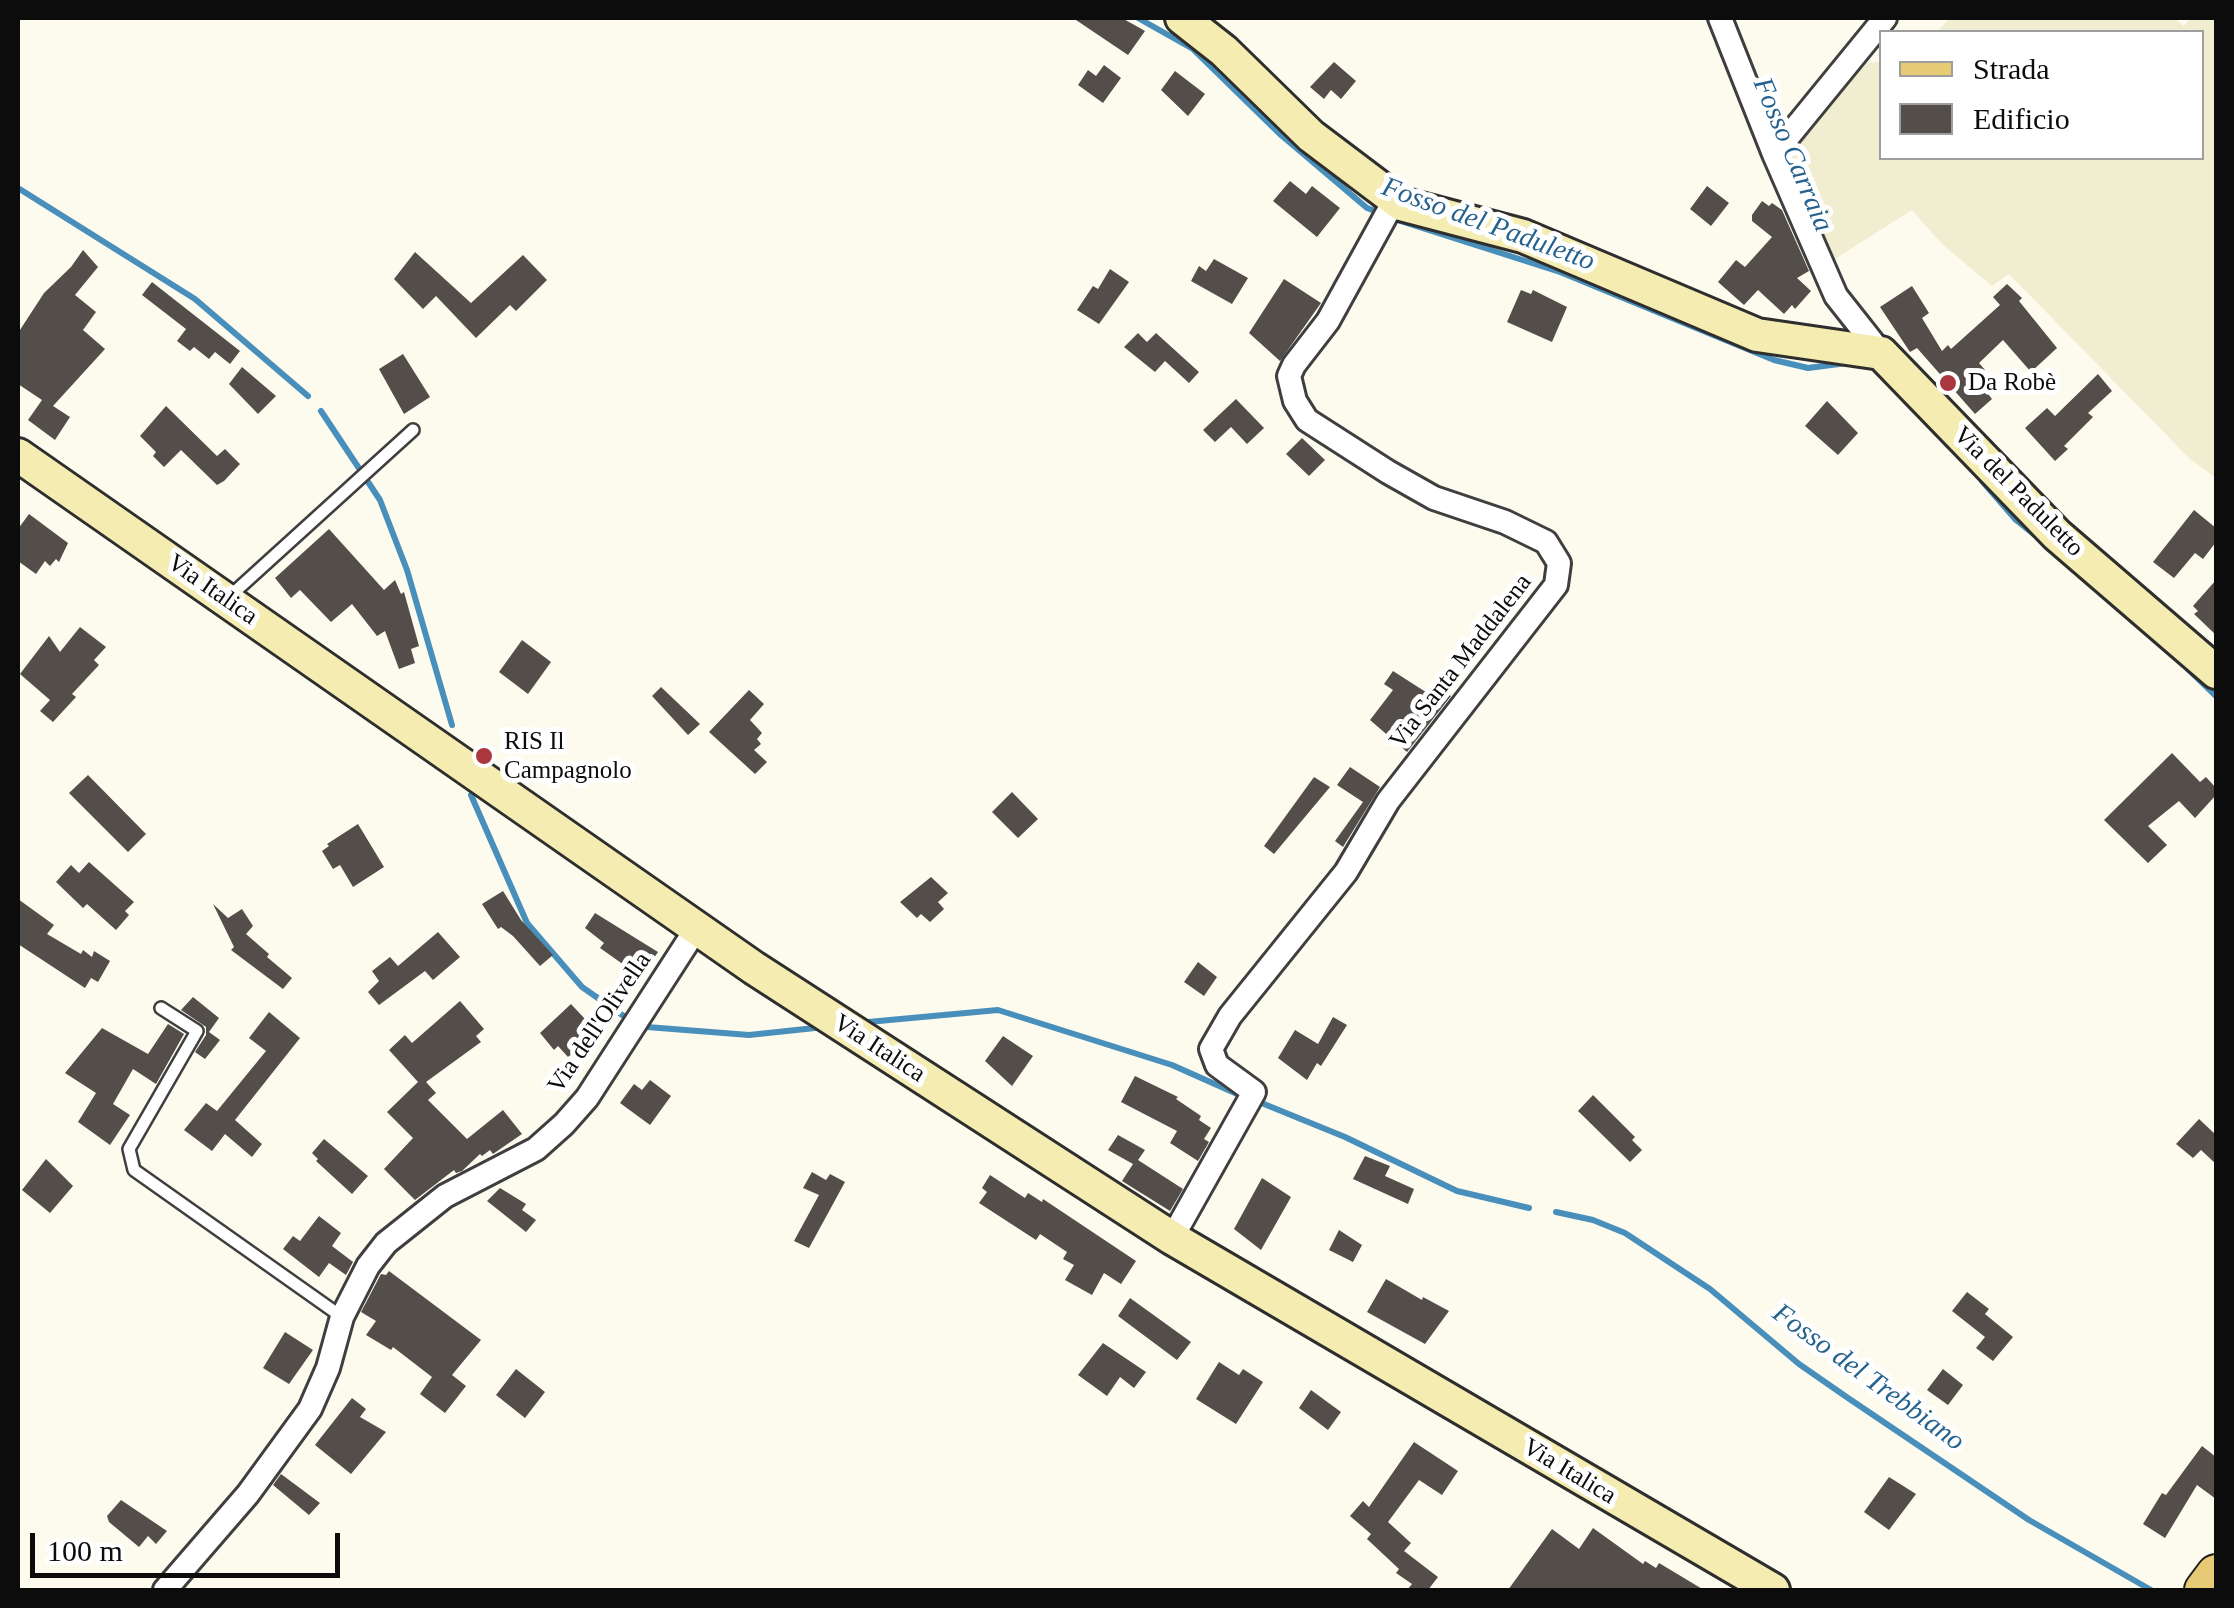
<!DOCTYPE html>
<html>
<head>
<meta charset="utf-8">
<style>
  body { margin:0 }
  #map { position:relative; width:2234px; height:1608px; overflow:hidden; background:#fdfaee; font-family:Georgia,serif }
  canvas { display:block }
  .frame { position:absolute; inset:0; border:20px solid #0c0c0c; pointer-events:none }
  .legend { position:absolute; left:1879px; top:30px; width:325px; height:130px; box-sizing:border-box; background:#fff; border:2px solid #9e9e9e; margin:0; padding:12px 18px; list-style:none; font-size:30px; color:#0c0c0c }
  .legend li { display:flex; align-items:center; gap:20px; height:50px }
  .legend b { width:50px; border:2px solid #9e9e9e }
  .scale { position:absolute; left:30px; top:1533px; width:310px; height:45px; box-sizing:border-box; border:5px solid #0c0c0c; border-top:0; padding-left:12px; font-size:30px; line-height:35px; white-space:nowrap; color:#0c0c0c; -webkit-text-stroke:8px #fff; paint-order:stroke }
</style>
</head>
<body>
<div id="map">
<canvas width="2234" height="1608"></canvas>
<div class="frame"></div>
<ul class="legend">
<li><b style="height:12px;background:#e7ca74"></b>Strada</li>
<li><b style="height:28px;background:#544e4a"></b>Edificio</li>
</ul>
<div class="scale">100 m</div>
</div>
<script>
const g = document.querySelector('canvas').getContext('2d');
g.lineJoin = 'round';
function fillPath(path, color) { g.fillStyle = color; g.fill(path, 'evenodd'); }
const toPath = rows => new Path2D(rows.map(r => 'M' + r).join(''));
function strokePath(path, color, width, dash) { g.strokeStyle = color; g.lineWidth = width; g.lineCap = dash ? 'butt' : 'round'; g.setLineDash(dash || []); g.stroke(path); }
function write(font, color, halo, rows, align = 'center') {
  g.font = font + ' Georgia,serif'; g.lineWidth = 10; g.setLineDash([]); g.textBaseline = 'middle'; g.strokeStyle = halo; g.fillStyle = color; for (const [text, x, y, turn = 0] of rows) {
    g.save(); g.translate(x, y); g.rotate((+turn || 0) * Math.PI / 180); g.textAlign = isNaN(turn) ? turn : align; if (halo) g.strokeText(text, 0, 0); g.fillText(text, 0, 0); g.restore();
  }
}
const farmland = toPath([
  [1950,18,2174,18,2184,26,2191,18,2216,18,2216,478,2190,459,2009,274,1992,286,1942,244,1912,210,1833,260,1784,157,1859,63,1882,62,1882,158,2202,158,2202,32,1937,32]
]);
const stream = toPath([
  [1138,18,1193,49,1281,135,1367,208,1380,213],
  [18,188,195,299,308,396],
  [1391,218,1560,272,1774,360,1808,368,1847,363],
  [321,411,380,500,407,570,452,725],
  [1982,481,2016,520,2036,536],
  [2188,669,2216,696],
  [471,795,527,923,582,987,628,1019],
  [868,1022,998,1010,1172,1065,1244,1097],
  [647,1027,749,1035,815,1028],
  [1264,1104,1345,1137,1457,1191,1529,1208],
  [1556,1212,1593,1220,1625,1233,1710,1289,1799,1364,1848,1398,2029,1520,2151,1590]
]);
const building = toPath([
  [1073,18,1122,18,1145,31,1128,55],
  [1334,62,1356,81,1341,99,1331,90,1324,99,1310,87],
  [1104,65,1121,78,1103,103,1078,85,1088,70,1096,76],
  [1175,71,1205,94,1188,116,1161,90],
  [1290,181,1306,194,1312,186,1340,208,1317,237,1273,201],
  [1707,186,1729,203,1711,226,1690,209],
  [1762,201,1769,206,1772,203,1782,210,1809,271,1797,278,1811,291,1795,309,1792,305,1784,314,1758,290,1744,305,1718,282,1736,260,1745,267,1772,237,1752,221,1752,215],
  [83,250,98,267,75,295,96,312,83,330,105,349,53,406,70,417,55,440,28,420,42,400,18,384,18,333,44,293,71,267],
  [415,252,471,303,523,255,547,280,516,311,510,305,476,338,436,296,423,309,394,279],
  [1214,259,1248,278,1232,304,1191,281,1199,266,1206,271],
  [1110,269,1129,282,1099,324,1077,310,1093,286,1098,289],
  [1284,279,1321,303,1280,361,1249,333],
  [152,282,240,351,230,364,215,352,209,359,194,347,190,351,177,341,186,329,142,295],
  [2007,284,2022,298,2019,301,2057,348,2031,372,2003,340,1979,363,1985,370,1975,377,1992,399,1975,414,1917,348,1910,352,1880,307,1912,286,1929,313,1922,318,1942,351,1948,345,1951,349,2000,305,1993,297],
  [1521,290,1531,294,1533,290,1567,307,1552,342,1507,322],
  [1138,333,1147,342,1156,333,1199,372,1189,383,1165,361,1155,372,1124,347],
  [403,354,430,397,404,414,379,369],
  [242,367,276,396,258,414,229,384],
  [2098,374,2112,391,2088,413,2093,417,2064,446,2068,449,2055,461,2025,428,2047,408,2055,416],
  [1236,399,1264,428,1247,444,1231,427,1215,442,1203,430],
  [1827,401,1858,433,1838,455,1805,426],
  [166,406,217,456,225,449,240,464,224,481,217,485,181,450,164,467,153,456,156,452,140,436],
  [1302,438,1325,460,1309,476,1286,454],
  [2194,510,2216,528,2216,542,2203,559,2195,553,2174,578,2153,562],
  [29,514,68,543,59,562,56,559,50,566,45,561,36,574,18,561,18,529],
  [329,529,384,590,395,580,401,594,404,592,419,646,411,649,415,663,399,669,385,631,377,636,352,604,331,622,300,590,291,598,275,578],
  [2216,580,2216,635,2194,614,2198,611,2193,606],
  [80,627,106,647,94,660,99,665,72,694,76,697,53,722,40,711,50,700,20,674,49,636,60,652],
  [522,640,551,662,528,694,499,672],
  [1393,671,1432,696,1440,687,1451,696,1407,752,1370,720,1393,690,1384,684],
  [661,687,700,724,688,735,652,696],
  [749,690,764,704,750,720,762,733,757,739,761,744,754,750,767,762,755,774,709,732],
  [2172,753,2200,782,2206,777,2216,788,2216,795,2195,818,2179,801,2148,826,2167,845,2148,863,2104,820],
  [1350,767,1380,787,1343,847,1335,841,1363,802,1337,785],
  [88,775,146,834,128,852,69,793],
  [1314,777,1330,787,1274,854,1264,846],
  [1012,792,1038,819,1018,838,992,812],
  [358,824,384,867,353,887,340,865,333,869,322,851,329,846,327,844],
  [89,862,134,902,125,911,129,915,116,930,87,904,83,908,56,882,71,865,79,873],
  [931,877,948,893,938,902,944,909,930,922,921,914,917,918,900,902],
  [503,891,521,920,553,955,540,966,513,936,501,927,498,929,482,904],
  [18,899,54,925,47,934,81,954,83,950,92,957,94,951,110,961,98,982,91,978,85,988,18,944],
  [213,904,228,918,242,909,253,926,246,934,269,954,267,957,292,978,283,989,231,950,234,947],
  [595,913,658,952,641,977,600,948,604,943,585,928],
  [438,932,460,957,433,980,425,971,379,1005,368,992,379,981,372,971,390,957,398,966],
  [1198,962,1217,977,1204,996,1184,982],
  [193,997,219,1018,209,1032,220,1040,205,1059,195,1052,206,1035,206,1027,181,1010],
  [460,1001,484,1029,476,1036,481,1042,426,1082,436,1093,428,1100,467,1139,503,1110,522,1134,493,1154,490,1150,482,1156,480,1154,462,1171,456,1173,454,1170,415,1200,384,1169,413,1138,387,1112,418,1082,389,1050,405,1035,412,1043],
  [571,1004,598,1033,568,1057,558,1046,554,1050,540,1033],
  [269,1012,300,1038,235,1120,262,1144,252,1157,225,1134,212,1151,184,1130,206,1103,217,1111,266,1051,249,1038],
  [1333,1017,1347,1025,1321,1066,1317,1063,1307,1080,1278,1058,1295,1030,1318,1044],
  [168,1024,184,1034,156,1084,133,1069,113,1104,130,1115,110,1145,78,1122,96,1093,65,1073,102,1028,148,1054],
  [1003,1036,1033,1056,1012,1086,985,1061],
  [1135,1076,1178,1097,1176,1099,1201,1116,1199,1120,1211,1128,1204,1139,1209,1142,1198,1161,1170,1143,1177,1131,1121,1102],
  [650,1080,671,1096,650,1125,620,1103,634,1084,642,1090],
  [1593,1095,1635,1137,1632,1140,1642,1150,1630,1162,1578,1111],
  [2199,1119,2216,1135,2216,1164,2201,1150,2193,1158,2176,1144],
  [1118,1135,1145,1150,1138,1160,1183,1189,1170,1211,1122,1181,1133,1164,1108,1150],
  [324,1139,368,1176,352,1194,316,1161,318,1159,312,1153],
  [1365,1156,1390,1166,1385,1176,1414,1189,1408,1204,1353,1179],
  [46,1159,73,1186,50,1213,22,1190],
  [812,1172,826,1180,830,1174,845,1182,809,1248,794,1241,819,1195,803,1188],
  [990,1175,1025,1198,1028,1193,1042,1202,1043,1199,1136,1261,1121,1284,1104,1273,1092,1295,1065,1280,1074,1265,1063,1259,1067,1252,1040,1234,1036,1240,979,1203,987,1192,982,1188],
  [1262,1178,1291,1197,1261,1250,1234,1229],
  [500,1188,526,1204,522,1210,536,1220,526,1232,487,1201],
  [319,1216,341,1233,332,1246,353,1262,346,1275,329,1263,319,1277,283,1249,293,1236,300,1241],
  [1339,1230,1362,1245,1353,1262,1329,1250],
  [389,1271,481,1340,452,1375,466,1386,445,1413,420,1394,432,1377,393,1347,391,1350,366,1335,376,1321,361,1312,381,1274,386,1275],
  [1386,1279,1422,1300,1423,1297,1449,1311,1425,1344,1367,1312],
  [1967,1292,1989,1309,1985,1314,2013,1337,1993,1361,1976,1348,1985,1337,1952,1311],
  [1130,1298,1191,1342,1177,1360,1118,1316],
  [285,1332,313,1350,289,1384,263,1368],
  [1103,1343,1146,1372,1134,1388,1120,1377,1107,1396,1078,1375],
  [1219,1362,1239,1375,1243,1369,1263,1382,1236,1424,1196,1399],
  [516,1369,545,1392,525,1418,496,1395],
  [1943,1369,1963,1385,1948,1405,1927,1390],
  [1311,1390,1341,1412,1328,1430,1299,1408],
  [352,1398,366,1409,360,1417,386,1432,351,1474,315,1445],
  [1414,1442,1458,1471,1442,1495,1419,1480,1388,1522,1411,1543,1404,1551,1438,1577,1428,1590,1407,1590,1412,1584,1396,1573,1399,1569,1367,1539,1371,1534,1350,1516,1363,1501,1369,1507],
  [2202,1446,2216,1457,2216,1499,2197,1485,2165,1538,2143,1524,2162,1493,2166,1495],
  [281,1474,320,1503,309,1515,273,1485],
  [1889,1477,1916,1494,1889,1530,1864,1512],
  [121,1500,167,1531,156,1544,148,1536,139,1547,109,1522,107,1516],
  [1593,1528,1643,1564,1645,1561,1656,1568,1659,1563,1704,1590,1508,1590,1552,1529,1579,1549]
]);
const lane = toPath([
  [229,597,413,430],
  [161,1008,197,1031,129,1149,134,1170,342,1317]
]);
const street = toPath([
  [1720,18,1774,154,1836,296,1881,353],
  [1774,154,1885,18],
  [1172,1238,1254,1092,1217,1065,1211,1049,1230,1016,1346,872,1388,801,1556,585,1559,563,1546,542,1505,522,1434,498,1388,472,1307,420,1295,401,1289,376,1294,365,1328,321,1395,199],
  [165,1590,248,1494,310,1409,328,1368,342,1317,368,1266,386,1243,445,1196,536,1149,564,1124,587,1098,698,926]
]);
const secondary = toPath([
  [1182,18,1224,51,1311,136,1401,204,1523,236,1757,335,1881,353,2057,535,2216,672],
  [18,455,754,968,1172,1238,1773,1590]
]);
const primary = toPath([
  [2204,1590,2216,1574]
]);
const markers = [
  [1948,383,10,"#aa373d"],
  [484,756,10,"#aa373d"]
];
const poiNames = [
  ["Da Robè",1968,383],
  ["RIS Il",504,742],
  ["Campagnolo",504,771]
];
const streetNames = [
  ["Via del Paduletto",2018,492,45],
  ["Via Italica",212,590,35],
  ["Via Santa Maddalena",1461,662,-52],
  ["Via dell'Olivella",600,1023,-56],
  ["Via Italica",879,1049,33],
  ["Via Italica",1569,1472,31]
];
const waterNames = [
  ["Fosso Carraia",1792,155,67],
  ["Fosso del Paduletto",1488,225,20],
  ["Fosso del Trebbiano",1868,1378,36]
];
fillPath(farmland, '#f0edd1');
strokePath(stream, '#498fbb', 6);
fillPath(building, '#544e4a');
strokePath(lane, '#3f3f3f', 16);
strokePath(street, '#3f3f3f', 28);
strokePath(secondary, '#2e2e2e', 38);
strokePath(primary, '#1d1d1d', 42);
strokePath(lane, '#fff', 11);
strokePath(street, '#fff', 22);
strokePath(secondary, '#f5ecb1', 32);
strokePath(primary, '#e7ca74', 38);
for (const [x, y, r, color] of markers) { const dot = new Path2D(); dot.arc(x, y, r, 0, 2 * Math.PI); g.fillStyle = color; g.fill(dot); strokePath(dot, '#fff', 4); }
write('25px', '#0c0c0c', '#fff', poiNames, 'left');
write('25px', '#0c0c0c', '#fff', streetNames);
write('italic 28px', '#26628e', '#fff', waterNames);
</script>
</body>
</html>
